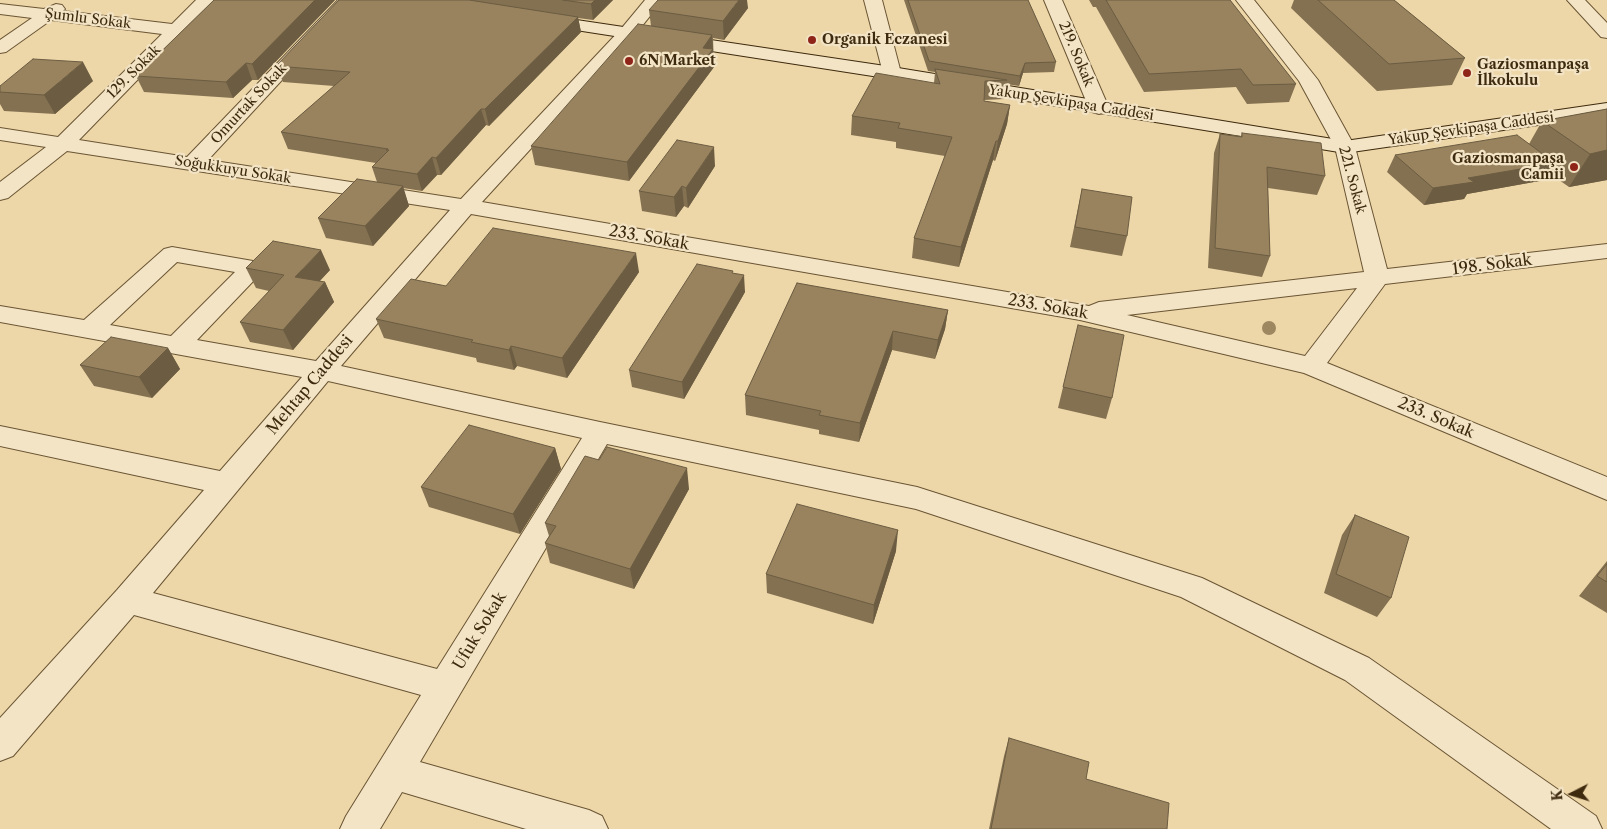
<!DOCTYPE html>
<html>
<head>
<meta charset="utf-8">
<style>
  body { margin:0 }
  #map { position:relative; width:1607px; height:829px; overflow:hidden; background:#edd6a7; font-family:"Libre Caslon Text",serif }
  canvas { display:block }
  .north { position:absolute; left:1547px; top:769px; width:50px; height:50px; -webkit-text-stroke:4px #f3e4c6; paint-order:stroke; rotate:265deg; font-size:14px; font-weight:700; line-height:20px; text-align:center; color:#3e2a0e }
  .north::after { content:''; display:block; margin:auto; width:18px; height:22px; background:#3e2a0e; clip-path:polygon(50% 0,100% 100%,50% 72%,0 100%) }
</style>
</head>
<body>
<div id="map">
<canvas width="1607" height="829"></canvas>
<div class="north">K</div>
</div>
<script>
const g = document.querySelector('canvas').getContext('2d');
g.lineJoin = 'round';
const toPath = rows => new Path2D(rows.map(r => 'M' + r).join(''));
function strokePath(path, color, width, dash) { g.strokeStyle = color; g.lineWidth = width; g.lineCap = dash ? 'butt' : 'round'; g.setLineDash(dash || []); g.stroke(path); }
function fillPath(path, color) { g.fillStyle = color; g.fill(path, 'evenodd'); }
function write(font, color, halo, rows, align = 'center') {
  g.font = font + ' "Libre Caslon Text",serif'; g.lineWidth = 4.5; g.setLineDash([]); g.textBaseline = 'middle'; g.strokeStyle = halo; g.fillStyle = color; for (const [text, x, y, turn = 0] of rows) {
    g.save(); g.translate(x, y); g.rotate((+turn || 0) * Math.PI / 180); g.textAlign = isNaN(turn) ? turn : align; if (halo) g.strokeText(text, 0, 0); g.fillText(text, 0, 0); g.restore();
  }
}
const street = toPath([
  [196,0,215,0,79,140,187,157,338,0,356,0,208,160,461,199,621,29,645,0,663,0,633,37,482,202,1089,306,1099,302,1364,272,1335,147,1299,81,1236,0,1254,0,1318,80,1355,147,1387,269,1607,244,1607,258,1385,284,1327,363,1607,477,1607,500,1304,373,1080,320,471,214,341,366,600,422,917,487,1202,578,1369,658,1596,816,1602,829,1551,829,1345,680,1181,597,916,509,607,444,420,762,589,810,602,816,608,829,526,829,402,792,380,829,340,829,346,816,421,695,134,615,13,756,0,761,0,718,117,590,204,490,0,446,0,426,220,471,302,377,0,322,0,306,84,320,164,249,172,247,253,261,261,263,265,268,261,273,197,340,316,361,450,210,67,151,8,198,0,200,0,182,46,147,0,140,0,128,58,137,162,34,51,20,6,52,0,53,0,40,32,18,0,14,0,4,44,9,56,4,62,5,65,9,63,11,172,24,196,0],
  [177,262,235,272,171,336,110,325,177,262],
  [1357,288,1305,356,1127,315,1357,288],
  [328,381,582,438,437,669,153,593,328,381],
  [864,0,882,0,901,73,899,77,892,79,885,77,883,73,864,0],
  [1044,0,1062,0,1109,108,1106,112,1099,114,1092,112,1089,108,1044,0],
  [1567,0,1585,0,1607,23,1607,38,1601,37,1567,0]
]);
const secondary = toPath([
  [543,15,892,67,1345,141,1607,103,1607,115,1345,153,892,79,537,24,534,20,537,16,543,15]
]);
const trees = [
  [1269,328]
];
const wall = toPath([
  [214,0,335,0,258,80,252,80,233,98,144,92,136,76],
  [339,0,613,0,593,20,578,18,581,32,489,126,486,125,441,175,437,175,422,191,403,188,409,206,373,246,326,238,318,218,377,182,372,167,376,163,288,149,281,132,334,86,283,82,276,66],
  [904,0,1028,0,1056,62,1054,72,1023,73,1019,86,1006,84,1004,99,984,100,984,101,1010,105,1007,124,995,161,993,160,959,267,912,258,914,238,945,156,896,148,896,142,851,135,852,116,934,83,935,72,928,71],
  [1089,0,1230,0,1296,84,1289,102,1247,104,1236,87,1144,92,1096,7,1093,7],
  [1294,0,1394,0,1465,58,1452,85,1377,91,1291,8],
  [748,8,724,40,713,38,714,67,629,181,535,165,531,146,651,26,649,10],
  [93,81,55,114,4,111,0,104,0,86],
  [1607,109,1607,180,1569,187,1549,173,1545,180,1467,194,1464,199,1424,205,1387,172,1395,155,1529,144,1542,121],
  [1242,133,1325,176,1317,195,1268,188,1270,256,1262,277,1208,268,1214,153,1220,134,1241,136],
  [715,166,688,208,684,206,676,217,642,211,639,191],
  [1082,189,1127,236,1122,256,1070,247],
  [246,268,330,270,320,281,325,282,334,302,293,350,250,342,240,322,269,291,256,288],
  [639,272,567,378,517,366,514,370,477,362,476,358,384,338,376,319,446,286],
  [733,273,745,292,684,399,632,387,629,370],
  [797,283,948,310,945,329,935,359,892,350,859,442,819,434,819,430,746,415,745,395],
  [1078,325,1112,398,1106,419,1058,408],
  [168,348,180,369,152,398,94,386,80,365],
  [555,448,561,469,520,534,429,507,421,487],
  [599,460,689,489,634,589,550,563,545,543,549,536,545,523],
  [1355,515,1391,598,1377,617,1324,593,1342,535],
  [896,551,873,624,767,593,766,574],
  [1607,561,1607,613,1579,596],
  [1009,738,1086,779,1167,829,989,829,1004,756]
]);
const shadedWall = toPath([
  [315,0,335,0,258,80,252,64],
  [595,0,613,0,593,20,591,4],
  [739,0,747,0,748,8,724,40,723,21],
  [578,17,581,32,489,126,485,109],
  [712,35,714,67,629,181,627,162,703,48],
  [83,62,93,81,55,114,44,95],
  [246,63,252,80,233,98,226,82],
  [1025,63,1023,73,1019,86,1020,76],
  [1010,105,1007,124,995,161,998,141],
  [481,109,486,125,441,175,436,158],
  [996,141,993,160,959,267,961,247],
  [714,147,715,166,688,208,686,188],
  [1607,150,1607,180,1569,187,1590,154],
  [432,157,437,175,422,191,417,174],
  [1555,163,1545,180,1467,194,1464,199,1424,205,1433,188,1468,178],
  [403,186,409,206,373,246,365,226],
  [682,186,684,206,676,217,674,197],
  [321,250,330,270,304,297,295,277],
  [636,253,639,272,567,378,562,358],
  [744,275,745,292,684,399,682,382],
  [325,282,334,302,293,350,283,330],
  [948,310,945,329,935,359,938,340],
  [893,331,892,350,859,442,860,423],
  [511,346,517,366,514,370,509,350],
  [168,348,180,369,152,398,139,377],
  [555,448,561,469,520,534,513,514],
  [687,468,689,489,634,589,630,569],
  [898,530,896,551,873,624,874,605]
]);
const building = toPath([
  [214,0,315,0,252,64,246,63,226,82,136,76,214,0],
  [339,0,469,0,578,17,485,109,481,109,436,158,432,157,417,174,372,167,389,150,386,150,388,149,281,132,350,72,276,66,339,0],
  [563,0,595,0,591,4,563,0],
  [658,0,739,0,723,21,649,10,658,0],
  [908,0,1028,0,1056,62,1025,63,1020,76,929,61,908,0],
  [1106,0,1230,0,1296,84,1253,85,1241,69,1149,74,1106,0],
  [1318,0,1394,0,1465,58,1389,64,1318,0],
  [638,24,712,35,703,48,713,49,627,162,531,146,638,24],
  [33,59,83,62,44,95,0,92,0,86,33,59],
  [935,69,1007,80,985,81,984,101,1010,105,998,141,996,141,961,247,914,238,952,137,898,128,900,123,852,116,876,73,940,84,935,69],
  [1607,109,1607,150,1590,154,1542,121,1607,109],
  [1242,133,1321,143,1325,176,1267,167,1270,256,1215,248,1220,134,1242,137,1242,133],
  [1517,135,1555,163,1468,178,1474,182,1433,188,1395,155,1517,135],
  [677,140,714,147,686,188,682,186,674,197,639,191,677,140],
  [357,179,403,186,365,226,318,218,357,179],
  [1082,189,1132,197,1127,236,1075,227,1082,189],
  [493,228,636,253,562,358,511,346,509,350,471,342,473,340,376,319,411,279,446,286,493,228],
  [273,241,321,250,295,277,325,282,283,330,240,322,284,275,246,268,273,241],
  [697,264,733,271,732,273,744,275,682,382,629,370,697,264],
  [797,283,948,310,938,340,893,331,860,423,819,415,821,411,745,395,797,283],
  [1078,325,1124,335,1112,398,1063,387,1078,325],
  [111,337,168,348,139,377,80,365,111,337],
  [469,425,555,448,513,514,421,487,469,425],
  [607,447,687,468,630,569,545,543,556,526,545,523,585,456,599,460,607,447],
  [797,504,898,530,874,605,766,574,797,504],
  [1355,515,1409,537,1391,598,1336,574,1355,515],
  [1607,564,1607,582,1597,576,1607,564],
  [1009,738,1089,762,1086,779,1169,803,1167,829,991,829,1009,738]
]);
const markers = [
  [812,40,5,"#8f2418"],
  [629,61,5,"#8f2418"],
  [1467,73,5,"#8f2418"],
  [1574,167,5,"#8f2418"]
];
const farStreetnames = [
  ["Şumlu Sokak",88,19,7],
  ["219. Sokak",1076,54,67],
  ["129. Sokak",134,72,-45],
  ["Yakup Şevkipaşa Caddesi",1071,103,9],
  ["Omurtak Sokak",249,104,-47],
  ["Yakup Şevkipaşa Caddesi",1471,129,-8],
  ["Soğukkuyu Sokak",233,170,9],
  ["221. Sokak",1352,180,75]
];
const farPoinames = [
  ["Organik Eczanesi",822,40],
  ["6N Market",639,61],
  ["Gaziosmanpaşa",1477,65],
  ["İlkokulu",1477,81],
  ["Gaziosmanpaşa",1564,159,"right"],
  ["Camii",1564,175,"right"]
];
const streetNames = [
  ["233. Sokak",649,238,10],
  ["198. Sokak",1492,265,-7],
  ["233. Sokak",1048,307,10],
  ["Mehtap Caddesi",310,385,-50],
  ["233. Sokak",1436,418,23],
  ["Ufuk Sokak",480,631,-59]
];
strokePath(street, '#6a5534', 2);
strokePath(secondary, '#3e2a0e', 2);
fillPath(street, '#f3e4c6');
fillPath(secondary, '#f3e4c6');
g.fillStyle = '#9d8761';
for (const [x, y] of trees) { g.beginPath(); g.arc(x, y, 7, 0, 2 * Math.PI); g.fill(); }
fillPath(wall, '#847151');
fillPath(shadedWall, '#6b5c42');
fillPath(building, '#99835e');
strokePath(building, '#6b5c42', 1);
for (const [x, y, r, color] of markers) { const dot = new Path2D(); dot.arc(x, y, r, 0, 2 * Math.PI); g.fillStyle = color; g.fill(dot); strokePath(dot, '#f3e4c6', 2); }
write('14px', '#3e2a0e', '#f3e4c6', farStreetnames);
write('bold 14px', '#3e2a0e', '#f3e4c6', farPoinames, 'left');
write('16px', '#3e2a0e', '#f3e4c6', streetNames);
</script>
</body>
</html>
